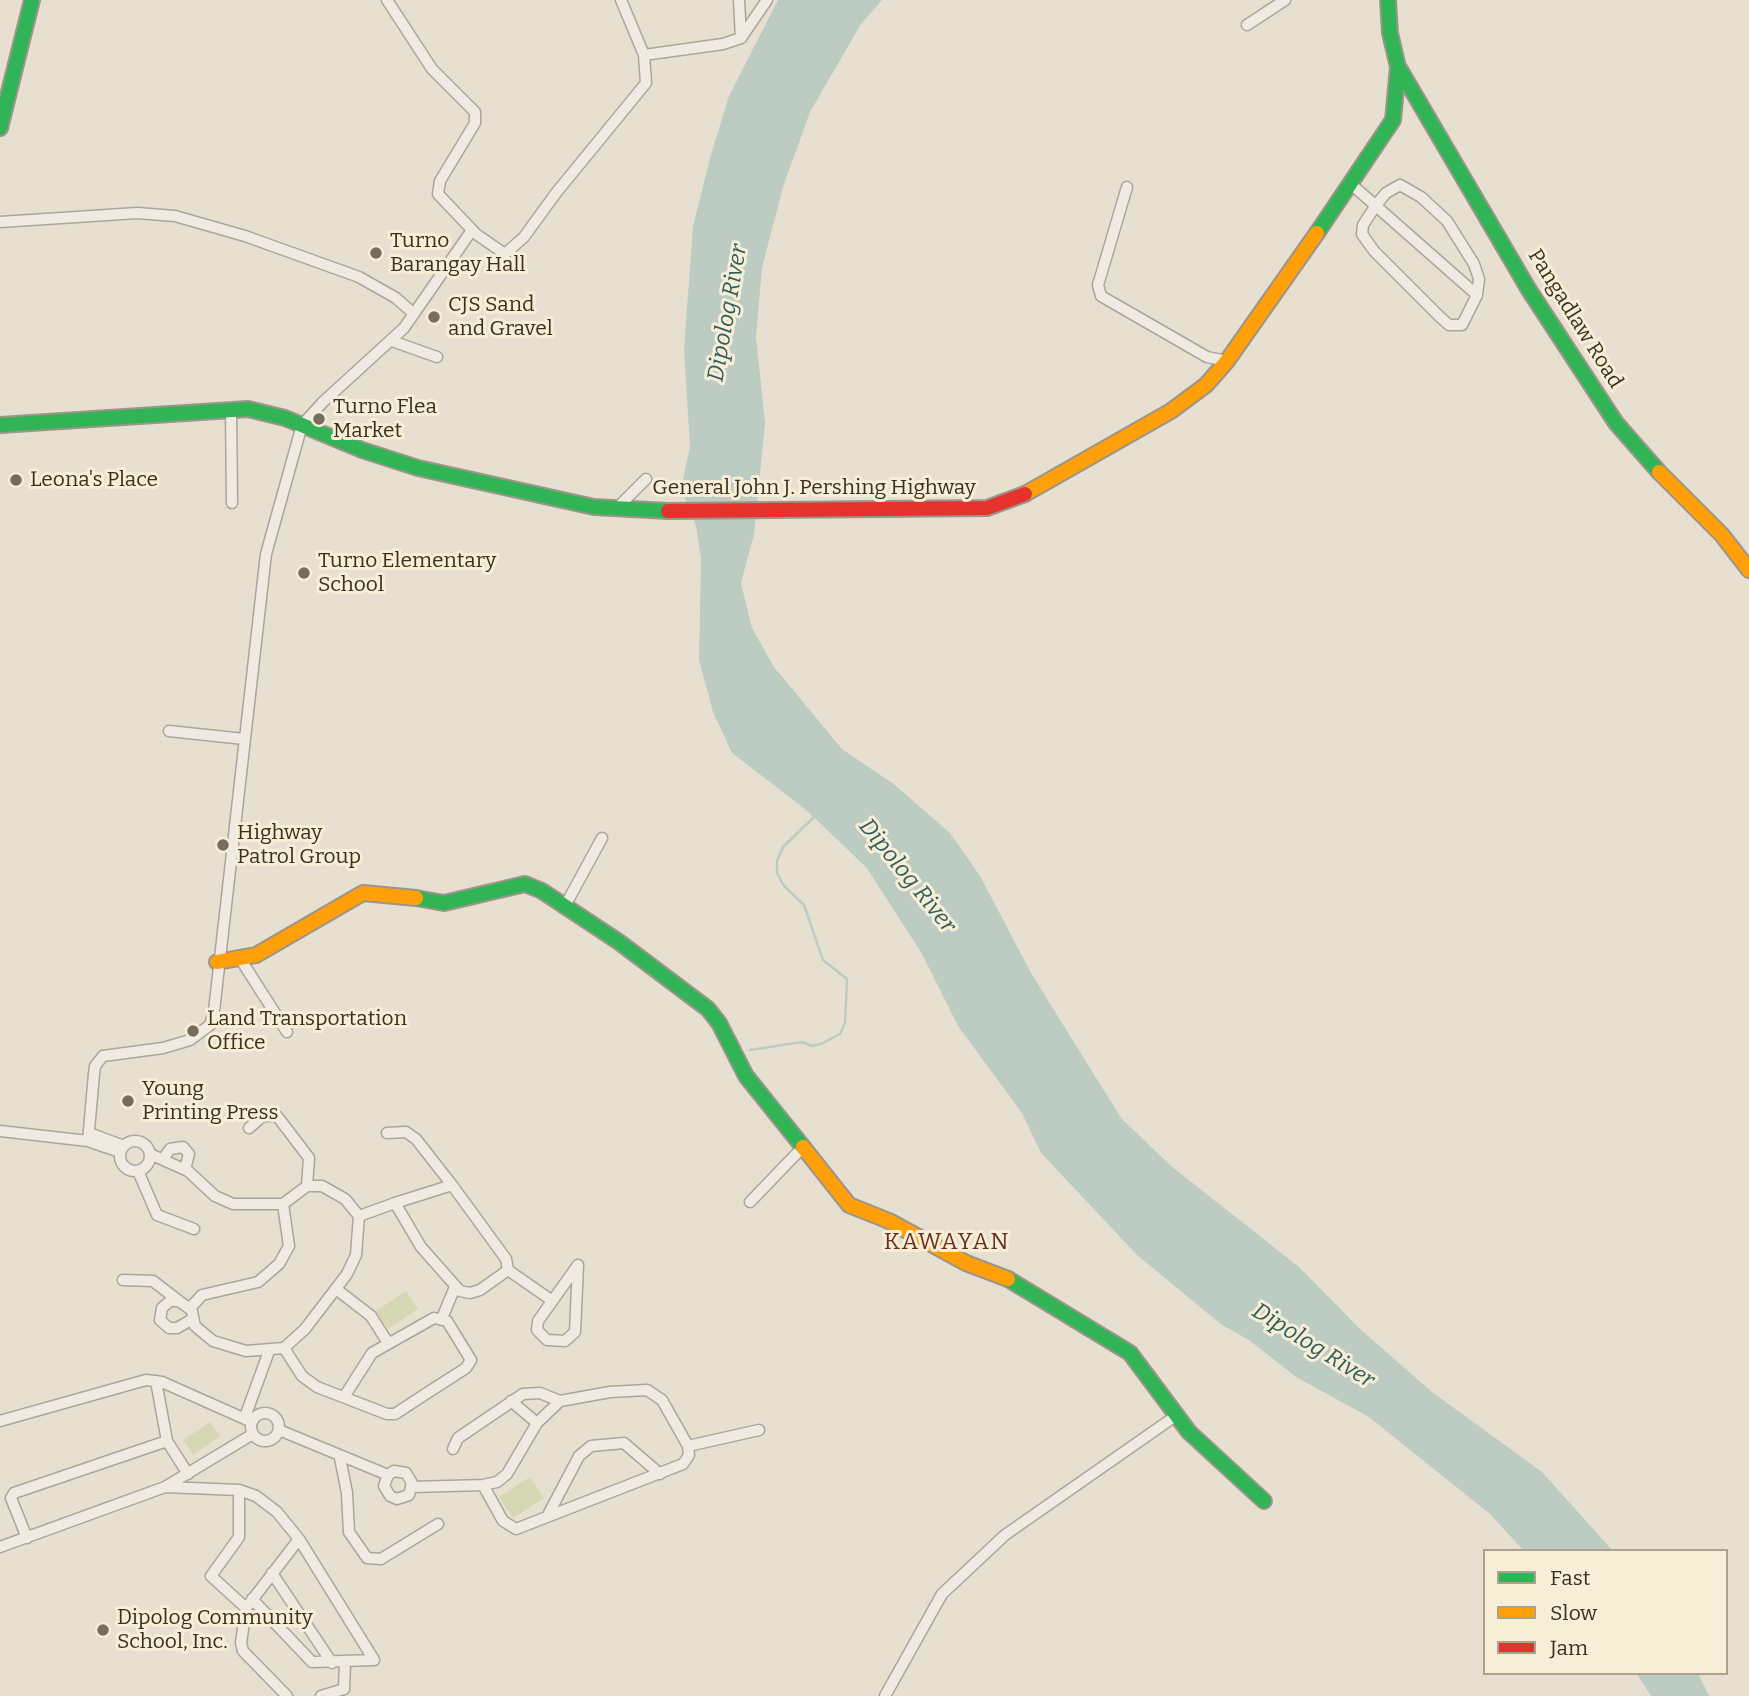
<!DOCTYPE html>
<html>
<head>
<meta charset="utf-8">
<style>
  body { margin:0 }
  #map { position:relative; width:1749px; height:1696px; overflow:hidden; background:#e7e0d1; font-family:Bitter,serif }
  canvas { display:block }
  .legend { position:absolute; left:1483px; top:1549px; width:245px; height:126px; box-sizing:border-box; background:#f7eed8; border:2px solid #ada18e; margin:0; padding:9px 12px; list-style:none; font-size:21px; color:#3d2e20 }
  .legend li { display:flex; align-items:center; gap:14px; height:35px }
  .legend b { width:35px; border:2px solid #ada18e }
</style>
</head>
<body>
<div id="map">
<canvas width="1749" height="1696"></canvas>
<ul class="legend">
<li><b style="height:9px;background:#30b455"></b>Fast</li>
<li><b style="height:9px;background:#ff9f0a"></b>Slow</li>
<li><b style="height:9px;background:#e5322d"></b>Jam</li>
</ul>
</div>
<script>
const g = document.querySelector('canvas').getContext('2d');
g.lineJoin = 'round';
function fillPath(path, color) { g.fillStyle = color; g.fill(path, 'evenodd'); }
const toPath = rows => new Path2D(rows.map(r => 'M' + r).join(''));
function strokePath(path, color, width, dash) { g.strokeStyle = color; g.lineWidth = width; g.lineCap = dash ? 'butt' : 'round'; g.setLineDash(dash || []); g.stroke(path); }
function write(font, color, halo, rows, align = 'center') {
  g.font = font + ' Bitter,serif'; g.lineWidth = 6; g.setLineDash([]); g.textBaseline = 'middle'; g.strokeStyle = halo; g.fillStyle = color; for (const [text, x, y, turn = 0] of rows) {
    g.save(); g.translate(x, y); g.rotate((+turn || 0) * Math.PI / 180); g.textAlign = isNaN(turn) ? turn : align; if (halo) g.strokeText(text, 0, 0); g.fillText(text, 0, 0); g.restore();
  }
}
const green = toPath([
  [406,1291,418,1309,388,1329,376,1311],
  [210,1422,220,1436,193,1455,183,1440],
  [530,1477,544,1498,513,1518,499,1497]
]);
const water = toPath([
  [778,0,882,0,861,24,810,112,783,187,762,268,756,337,765,423,754,534,741,583,752,628,774,667,842,749,895,785,950,833,980,876,1031,973,1121,1118,1171,1166,1299,1267,1360,1329,1432,1392,1542,1472,1613,1551,1524,1551,1490,1514,1369,1417,1296,1377,1249,1340,1222,1325,1137,1255,1041,1153,1022,1113,958,1026,922,954,867,868,805,809,732,753,713,712,699,660,701,559,696,526,681,488,690,447,684,349,693,226,710,158,729,96],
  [1636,1673,1698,1673,1709,1696,1651,1696]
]);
const stream = toPath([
  [750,1050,802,1042,812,1046,821,1044,840,1034,845,1023,847,979,823,960,804,905,784,886,777,873,777,861,783,847,815,816]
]);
const street = toPath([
  [387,0,432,69,475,112,475,123,440,181,438,194,476,234,505,254,524,237,556,193,646,83,644,55,621,0],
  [1247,25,1285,0],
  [741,38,767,0],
  [644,55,723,44,741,38,739,0],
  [1351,184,1477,295],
  [1400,185,1421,197,1447,221,1474,264,1479,279,1477,295,1462,325,1449,325,1440,317,1374,251,1362,234,1363,225,1376,205,1386,193,1400,185],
  [1127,187,1098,285,1101,296,1207,357,1227,361],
  [0,222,137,213,175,216,245,236,359,277,396,298,414,314],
  [392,341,437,357],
  [231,410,232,503],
  [616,509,646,479],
  [169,731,244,739],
  [565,906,602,838],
  [241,960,287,1032],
  [249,1128,263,1116,277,1116,309,1158,307,1186],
  [0,1131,88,1141,120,1152],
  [89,1133,124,1146],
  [387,1133,406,1132,416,1139,452,1185],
  '120 1156a15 15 0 1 1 30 0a15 15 0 1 1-30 0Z',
  [88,1141,94,1074,95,1066,103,1056,163,1048,190,1040,210,1025,214,1011,266,554,302,425,323,402,404,328,472,230],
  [150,1154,188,1171,215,1196,233,1204,283,1204,307,1186,322,1186,345,1199,359,1216,395,1203,452,1185,506,1259,508,1270,480,1290,470,1293,460,1291,421,1247,395,1203],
  [163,1159,170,1149,183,1147,189,1154,185,1169],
  [138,1171,157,1215,194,1229],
  [750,1202,802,1148],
  [283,1204,289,1246,279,1264,258,1282,202,1295,191,1307,195,1326,213,1341,246,1351,284,1348,305,1329,347,1274,356,1255,359,1216],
  [578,1265,575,1332,565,1341,547,1340,537,1330,538,1321,578,1265],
  [508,1270,551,1300],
  [123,1280,153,1281,179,1301],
  [336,1289,371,1316,388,1343],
  [190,1309,179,1301,170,1301,162,1308,160,1320,169,1328,177,1328,191,1320],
  [442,1318,455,1287],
  [284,1348,302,1376,317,1387,387,1414,395,1414,424,1395,466,1368,471,1360,447,1321,434,1318,372,1353,344,1397],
  [156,1381,167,1441,188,1474],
  [511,1401,537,1423],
  '251 1427a14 14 0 1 1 28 0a14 14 0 1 1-28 0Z',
  [245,1417,269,1351],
  [0,1421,146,1380,162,1382,252,1422],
  [279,1430,388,1475,394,1471,406,1473,412,1483,409,1495,397,1499,390,1496,384,1486,388,1475],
  [688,1446,759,1430],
  [453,1449,458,1438,523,1394,540,1393,560,1401,610,1392,647,1390,662,1400,688,1446,689,1455,683,1464,516,1529,503,1521,483,1485],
  [340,1458,347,1493,349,1532,367,1558,381,1559,438,1524],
  [165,1487,239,1490,256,1496,277,1512,299,1539,374,1660,312,1662,252,1599],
  [412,1487,483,1485,497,1482,507,1474,537,1423,560,1401],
  [239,1490,239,1537,211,1576,246,1608],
  [548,1515,579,1456,591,1446,624,1443,660,1474],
  [27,1538,11,1498,14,1493,167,1441],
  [0,1547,165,1487,253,1434],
  [272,1573,332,1663],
  [287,1696,243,1651,241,1643,246,1608,299,1539],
  [321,1696,344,1689,345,1662],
  [885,1696,942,1594,1005,1535,1177,1415]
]);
const fast = toPath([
  [1399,68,1529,290,1616,423,1659,472],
  [0,128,32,0],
  [1317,233,1393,120,1398,67,1390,33,1388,0],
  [0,425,248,409,285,418,362,450,418,468,594,507,668,511],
  [416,898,444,903,525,884,542,891,619,942,708,1009,719,1023,746,1076,803,1147],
  [1008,1279,1130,1353,1189,1432,1264,1501]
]);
const slow = toPath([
  [1659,472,1722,535,1749,570],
  [1025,494,1171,411,1206,385,1227,361,1317,233],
  [217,962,256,955,363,893,416,898],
  [803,1147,849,1205,889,1221,966,1263,1008,1279]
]);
const jam = toPath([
  [668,511,987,508,1025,494]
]);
const markers = [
  [376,253,7,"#786c5e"],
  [434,317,7,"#786c5e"],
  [319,419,7,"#786c5e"],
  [16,480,7,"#786c5e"],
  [304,573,7,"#786c5e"],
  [223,845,7,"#786c5e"],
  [193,1031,7,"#786c5e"],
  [128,1101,7,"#786c5e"],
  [103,1630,7,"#786c5e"]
];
const poiNames = [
  ["Turno",390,241],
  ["Barangay Hall",390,265],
  ["CJS Sand",448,305],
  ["and Gravel",448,329],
  ["Turno Flea",333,407],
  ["Market",333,431],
  ["Leona's Place",30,480],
  ["Turno Elementary",318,561],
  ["School",318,585],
  ["Highway",237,833],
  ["Patrol Group",237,857],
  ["Land Transportation",207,1019],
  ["Office",207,1043],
  ["Young",142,1089],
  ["Printing Press",142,1113],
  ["Dipolog Community",117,1618],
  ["School, Inc.",117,1642]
];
const streetNames = [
  ["Pangadlaw Road",1575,319,58],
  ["General John J. Pershing Highway",814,488]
];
const waterNames = [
  ["Dipolog River",728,313,-80],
  ["Dipolog River",907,876,51],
  ["Dipolog River",1313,1346,32]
];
const neighbourhoodNames = [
  ["KAWAYAN",947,1243]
];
fillPath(green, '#d6d7b3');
fillPath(water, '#bcccc2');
strokePath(stream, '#bcccc2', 2.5);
strokePath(street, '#ada599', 13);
strokePath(fast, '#9c958a', 18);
strokePath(slow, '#9c958a', 18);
strokePath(jam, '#9c958a', 18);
strokePath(street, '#efebe3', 10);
strokePath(fast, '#30b455', 14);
strokePath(slow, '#ff9f0a', 14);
strokePath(jam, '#e5322d', 14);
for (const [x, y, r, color] of markers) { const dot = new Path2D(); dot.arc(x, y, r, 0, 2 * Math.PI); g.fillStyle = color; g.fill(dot); strokePath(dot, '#f7eed8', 2.5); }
write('21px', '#3d2e20', '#f7eed8', poiNames, 'left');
write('21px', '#3d2e20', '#f7eed8', streetNames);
write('italic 23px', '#2f5d5a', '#f7eed8', waterNames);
g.letterSpacing = '2px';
write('23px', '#6b2e1e', '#f7eed8', neighbourhoodNames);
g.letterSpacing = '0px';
</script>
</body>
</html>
